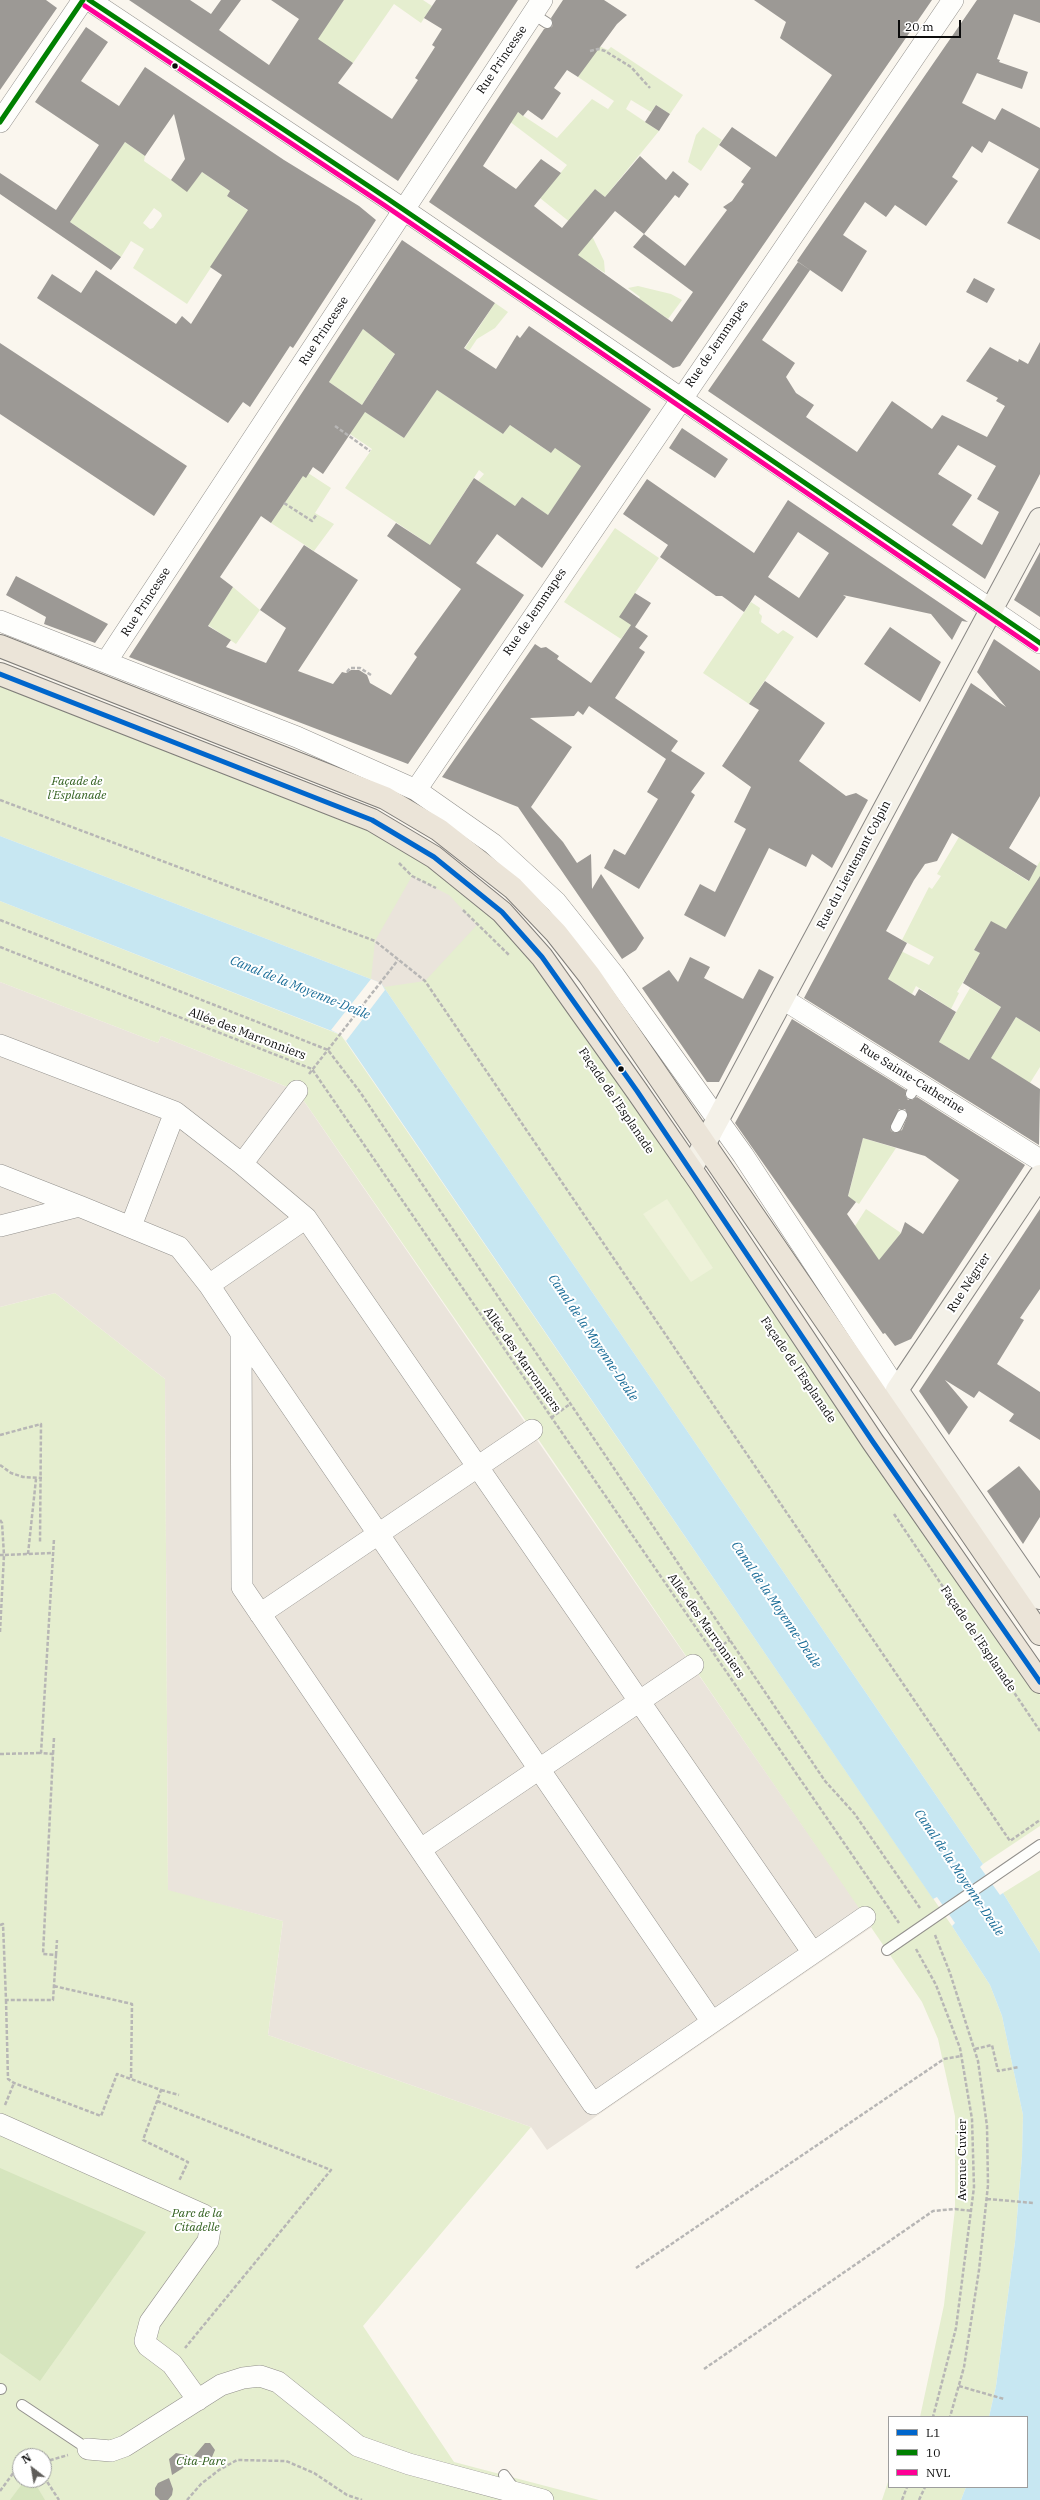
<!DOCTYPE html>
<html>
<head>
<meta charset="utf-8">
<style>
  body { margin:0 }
  #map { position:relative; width:1040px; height:2500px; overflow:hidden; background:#faf6ee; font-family:"IBM Plex Serif",serif }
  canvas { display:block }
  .legend { position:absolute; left:888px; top:2416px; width:140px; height:72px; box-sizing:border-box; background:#fff; border:1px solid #9d9d9d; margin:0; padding:5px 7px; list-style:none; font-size:12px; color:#0b0b0b }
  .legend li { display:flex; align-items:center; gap:8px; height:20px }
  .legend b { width:20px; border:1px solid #9d9d9d }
  .north { position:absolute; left:12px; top:2448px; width:40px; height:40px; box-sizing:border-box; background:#fff; border:1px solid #9d9d9d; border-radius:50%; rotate:329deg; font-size:11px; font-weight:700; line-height:16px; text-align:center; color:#0b0b0b }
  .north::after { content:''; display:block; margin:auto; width:14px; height:18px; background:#5f5d5a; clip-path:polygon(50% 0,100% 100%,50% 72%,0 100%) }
  .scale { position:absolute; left:898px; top:20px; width:63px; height:18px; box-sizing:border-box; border:2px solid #0b0b0b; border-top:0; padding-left:5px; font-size:12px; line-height:14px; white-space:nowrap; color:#0b0b0b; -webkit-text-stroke:3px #fff; paint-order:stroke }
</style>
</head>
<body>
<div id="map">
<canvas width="1040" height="2500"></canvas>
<ul class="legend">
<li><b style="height:5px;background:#06c"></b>L1</li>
<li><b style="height:5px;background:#008001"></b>10</li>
<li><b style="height:5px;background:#ff0096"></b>NVL</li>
</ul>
<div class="north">N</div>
<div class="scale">20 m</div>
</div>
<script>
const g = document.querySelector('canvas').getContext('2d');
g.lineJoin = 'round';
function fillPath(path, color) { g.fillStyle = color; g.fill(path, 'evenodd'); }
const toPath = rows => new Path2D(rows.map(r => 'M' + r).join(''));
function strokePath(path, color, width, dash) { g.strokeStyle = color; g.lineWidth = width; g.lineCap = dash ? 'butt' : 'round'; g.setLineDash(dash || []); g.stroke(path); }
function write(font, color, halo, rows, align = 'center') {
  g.font = font + ' "IBM Plex Serif",serif'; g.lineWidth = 4; g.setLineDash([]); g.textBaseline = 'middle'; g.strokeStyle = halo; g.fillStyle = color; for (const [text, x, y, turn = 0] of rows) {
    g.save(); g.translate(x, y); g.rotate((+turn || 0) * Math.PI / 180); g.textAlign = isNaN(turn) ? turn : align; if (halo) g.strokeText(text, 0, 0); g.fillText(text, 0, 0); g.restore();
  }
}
const green = toPath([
  [344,0,423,0,432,6,421,23,394,4,353,63,306,55],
  [599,46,608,50,611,47,683,95,670,114,656,105,651,112,631,100,626,109,659,131,605,197,595,189,576,212,571,223,540,198,567,165,509,121,516,111,557,138,592,99,608,109,614,101,578,77],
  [703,127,722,140,701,171,688,162,696,135],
  [125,142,145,156,144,161,187,191,202,172,230,191,227,196,250,212,235,231,187,304,133,268,144,249,131,241,121,257,70,222],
  [154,208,161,213,162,216,153,228,150,229,143,223],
  [580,227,593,238,604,261,605,273,562,247],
  [638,286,671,294,682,300,668,319,639,299,640,297,628,288],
  [495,303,508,312,495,328,477,339,469,351,465,348],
  [363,329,396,352,362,405,329,382],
  [437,390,503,434,510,425,551,453,555,448,594,463,577,473,548,515,522,497,515,506,478,481,484,474,479,470,430,545,345,488,372,449,344,430,359,408,404,438],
  [308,473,331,488,315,513,334,524,314,551,271,523,303,476],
  [615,528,659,558,635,593,631,625,621,639,564,602],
  [233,587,260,610,236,644,208,625],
  [751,602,760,608,759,613,762,616,761,622,778,634,783,630,794,637,749,704,703,673],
  [0,682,368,829,404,848,456,885,487,911,538,965,1040,1695,1040,1826,983,1864,381,983,0,836],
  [959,837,1028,881,1040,861,1040,898,1006,929,991,922,974,950,988,957,976,978,968,974,957,992,959,993,951,1009,916,986,912,994,888,979,897,949,929,965,934,957,902,940,929,887,932,889,941,876,937,874],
  [0,901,341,1035,952,1926,990,1985,1002,2016,1023,2115,1022,2156,1015,2242,996,2386,989,2417,920,2417,944,2305,955,2209,955,2116,938,2039,922,2002,532,1430,297,1091,161,1036,158,1043,0,982],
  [970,988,1001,1007,969,1060,939,1042],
  [1016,1017,1040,1032,1040,1067,1030,1083,991,1058],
  [863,1138,896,1148,859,1204,848,1197],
  [866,1209,901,1233,879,1261,855,1226],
  [55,1293,165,1379,168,1889,283,1921,268,2035,531,2127,363,2326,454,2462,599,2500,0,2500,0,1307],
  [20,2456,44,2456,44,2480,20,2480],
  [1040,1870,1040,1953,1003,1893],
  [889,2479,889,2487,966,2487,961,2500,882,2500]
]);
const forest = toPath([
  [0,2168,146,2232,40,2381,0,2353],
  [25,2480,33,2480,45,2500,10,2500]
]);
const pitch = toPath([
  [667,1199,713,1268,691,1282,643,1214]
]);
const plaza = toPath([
  [412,876,449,895,477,925,425,981,384,987,371,979,375,941],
  [0,982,158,1043,161,1036,297,1091,872,1927,547,2150,531,2127,268,2035,283,1921,168,1890,165,1379,55,1293,0,1307]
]);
const water = toPath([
  [0,836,381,983,983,1864,980,1867,1000,1895,1003,1893,1040,1953,1040,2500,961,2500,966,2487,1027,2487,1027,2417,989,2417,996,2386,1015,2242,1022,2156,1023,2115,1002,2016,990,1985,952,1926,955,1923,937,1897,933,1899,342,1035,0,901]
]);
const pier = toPath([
  [371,979,381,983,385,990,346,1041,341,1035,331,1030]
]);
const building = toPath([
  [0,0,46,0,57,8,0,90],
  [129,0,190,0,211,14,221,0,241,0,219,30,269,65,299,19,271,0,344,0,318,39,353,63,338,83,392,119,418,80,415,78,435,47,432,45,442,29,424,18,436,0,518,0,398,181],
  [563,0,604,0,627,15,617,24,578,77,567,70,554,88,561,93,544,118,542,120,528,110,523,116,518,112,483,166,516,189,541,159,561,173,534,206,562,228,595,189,605,197,640,156,666,180,673,171,689,184,679,198,675,195,644,234,685,266,727,210,723,207,732,201,744,184,741,182,751,168,719,145,732,127,776,157,832,75,780,38,786,22,754,0,932,0,680,366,673,368,429,202,544,29,552,27,553,23,551,18],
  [615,211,644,234,633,247,693,292,672,322,578,255],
  [977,0,1040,0,1040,23,1014,14,997,59,1000,60,999,62,1028,72,1022,89,977,73,962,103,995,120,1002,108,1040,128,1040,240,1007,223,1039,169,989,141,982,153,972,146,952,177,958,181,926,226,895,205,886,217,865,202,843,235,867,251,842,292,797,261],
  [86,27,108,42,81,81,119,106,145,67,284,160,359,206,376,220,293,348,290,346,250,407,243,402,228,423,37,298,52,274,81,293,96,270,176,324,182,316,191,324,222,275,210,267,248,210,227,196,230,191,202,172,187,192,171,180,185,159,174,114,145,156,125,142,70,222,121,257,111,270,0,194,0,173,56,210,99,145,35,102],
  [656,105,670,114,659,131,645,122],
  [402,240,495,303,464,348,496,369,517,335,520,338,529,326,651,409,542,568,497,534,476,563,524,595,408,764,129,657],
  [363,329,395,354,362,405,329,382],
  [437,390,503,434,510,425,551,453,555,448,581,466,548,515,522,497,515,506,474,478,430,545,396,523,387,536,461,589,414,654,417,657,391,695,370,683,367,675,359,670,351,670,346,673,342,672,333,684,298,671,358,580,304,545,260,610,286,628,266,663,226,647,231,640,208,626,233,587,220,577,261,516,271,523,303,476,306,478,313,467,323,474,365,412,404,438],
  [798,262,810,270,762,340,795,363,786,377,796,393,814,405,806,417,857,452,892,401,932,429,942,415,987,437,1005,406,996,401,998,398,966,381,990,347,1018,362,1019,359,1028,364,1040,342,1040,474,985,579,708,391],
  [958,445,996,466,977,499,999,512,982,545,952,525,972,495,938,474],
  [974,278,995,289,987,303,966,292],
  [0,343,187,466,154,516,0,414],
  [682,428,728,459,715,478,669,448],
  [647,479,754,553,788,500,968,622,962,621,952,640,931,614,843,595,846,597,817,638,755,595,744,612,722,596,716,596,660,557,668,545,623,514],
  [798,532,829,553,799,598,768,577],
  [1040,552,1040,617,1014,600],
  [16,576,108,624,95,643,44,624,46,617,6,595],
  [635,593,651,603,635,627,648,636,639,648,645,652,615,698,678,741,671,751,705,773,691,792,695,795,639,889,604,868,614,849,625,855,658,799,647,792,666,759,589,706,583,715,578,711,574,716,530,718,572,747,531,807,563,842,577,863,591,854,592,889,601,874,644,938,636,950,622,959,518,807,442,777,535,644,541,648,546,647,559,656,557,659,591,683,631,625,619,617],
  [890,627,941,662,920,702,864,664],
  [994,639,1040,671,1040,796,1009,848,1037,866,1029,881,952,833,937,861,925,864,914,880,886,931,907,943,888,979,915,996,919,989,956,1012,939,1042,969,1060,1001,1007,963,983,980,953,974,950,991,921,1006,929,1040,876,1040,1032,1016,1017,991,1058,1040,1089,1039,1145,804,998,971,683,1006,707,977,672],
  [765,681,825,723,799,761,846,796,856,793,868,800,832,868,812,854,806,867,769,848,725,937,684,915,700,884,715,892,746,829,734,822,751,787,722,766,759,710,749,704],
  [690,957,710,967,704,978,743,999,759,969,774,977,719,1082,707,1082,642,988,669,970,678,982],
  [792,1019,906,1090,905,1095,908,1100,912,1100,917,1097,1025,1165,911,1339,895,1346,885,1333,883,1334,735,1123],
  [899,1109,905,1109,908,1115,902,1130,896,1133,891,1131,890,1127],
  [863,1138,925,1156,959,1180,923,1234,905,1222,901,1233,879,1260,847,1214,856,1202,848,1196],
  [1040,1209,1040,1289,1020,1318,1024,1320,997,1364,1040,1392,1040,1440,1009,1421,1014,1414,979,1391,974,1398,945,1380,968,1407,949,1435,919,1391],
  [1019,1466,1040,1491,1040,1517,1023,1544,987,1491],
  [205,2443,210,2443,215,2450,212,2457,207,2460,194,2456],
  [176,2453,190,2456,183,2468,172,2475,169,2459],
  [169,2478,173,2489,172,2495,168,2500,160,2500,155,2495,155,2488,158,2483]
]);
const path = toPath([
  [590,51,598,49,605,51,631,67,650,88],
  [335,426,370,451],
  [284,503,312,521,317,514],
  [347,672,350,668,360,668,371,675],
  [0,800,375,941,425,981,1010,1841,1040,1820],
  [399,863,412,876,436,888],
  [463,910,509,955],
  [0,920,328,1050,360,1092,825,1781,854,1813,920,1908],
  [0,947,312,1069,899,1923],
  [309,1074,398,960],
  [551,1418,570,1404],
  [0,1435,41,1424,40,1543],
  [0,1465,11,1473,23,1477,42,1478],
  [894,1514,1040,1731],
  [0,1520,2,1523,4,1555,0,1555],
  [28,1554,36,1479],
  [0,1632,4,1555,53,1553],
  [713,1651,730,1640],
  [0,1754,41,1753],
  [53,1754,54,1738],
  [0,1925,3,1924,6,2000,53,2000,56,1955,43,1954,53,1754,41,1753,54,1539],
  [935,1935,950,1973,978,2061,987,2126,988,2185,979,2270,964,2367,950,2417],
  [916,1949,936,1985,960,2048,972,2119,974,2187,956,2328,933,2417],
  [56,1955,57,1940],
  [54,1986,132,2004,131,2079],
  [6,2000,8,2079,14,2083,101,2116,117,2074,161,2090,143,2140,188,2162,179,2181],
  [975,2049,992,2045,998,2071,1019,2067],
  [161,2090,179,2095],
  [157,2101,331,2170,185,2348],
  [5,2105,14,2083],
  [987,2199,1034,2203],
  [636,2268,944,2059,961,2056],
  [704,2369,933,2211,955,2209,972,2211],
  [959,2386,1004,2399],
  [44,2462,68,2455],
  [44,2477,59,2500],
  [0,2491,17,2468,20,2467],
  [187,2500,201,2484,219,2470,237,2460,286,2461,314,2473,347,2495,362,2500],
  [902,2500,907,2487],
  [919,2500,925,2487]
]);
const lane = toPath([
  [533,14,547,23],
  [911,1094,916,1083],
  [896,1127,902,1115],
  [887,1950,1040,1845],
  [0,2389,1,2389],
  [22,2405,88,2449],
  [504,2475,515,2490]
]);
const street = toPath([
  [89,0,388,199,1040,643],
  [0,122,83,0],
  [0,621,297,737,416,790,493,844,556,902,614,975,743,1155,897,1390],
  [106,662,542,0],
  [416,790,953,0],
  [783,999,1040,1160],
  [0,1045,175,1112,242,1164,306,1218,813,1953,593,2104,242,1587,241,1333,209,1285,179,1247,79,1206],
  [242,1164,297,1091],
  [0,1175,79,1206,0,1226],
  [131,1226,175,1112],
  [209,1285,306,1218],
  [241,1333,712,2022],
  [260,1614,532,1430],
  [421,1849,693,1665],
  [813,1953,865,1917],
  [0,2124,204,2215,210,2229,208,2241,150,2322,145,2341,148,2346,172,2364,198,2400],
  [88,2449,111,2451,125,2446,221,2385,243,2378,260,2376,278,2382,358,2446,409,2464,543,2500]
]);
const secondary = toPath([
  [691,1169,1040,519],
  [1040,1176,897,1390,1040,1598]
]);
const primary = toPath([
  [0,646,385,798,439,830,513,888,556,933,589,975,1040,1634],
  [0,674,372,820,434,857,502,912,542,957,637,1091,702,1185,873,1442,1040,1682]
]);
const bus1 = toPath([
  [0,674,372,820,434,857,502,912,542,957,637,1091,873,1442,1040,1682]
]);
const bus2 = toPath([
  [89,0,388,199,1040,643],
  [0,122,83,0]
]);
const bus3 = toPath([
  [85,6,384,205,1036,649]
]);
const markers = [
  [175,66,3.5,"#0b0b0b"],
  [621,1069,3.5,"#0b0b0b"]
];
const streetNames = [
  ["Rue Princesse",502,60,-56],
  ["Rue Princesse",324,331,-57],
  ["Rue de Jemmapes",717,344,-56],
  ["Rue Princesse",146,602,-57],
  ["Rue de Jemmapes",535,612,-56],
  ["Rue du Lieutenant Colpin",854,865,-62],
  ["Allée des Marronniers",247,1034,21],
  ["Rue Sainte-Catherine",912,1079,32],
  ["Façade de l'Esplanade",616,1101,56],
  ["Rue Négrier",969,1283,-57],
  ["Allée des Marronniers",522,1360,55],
  ["Façade de l'Esplanade",798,1370,56],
  ["Allée des Marronniers",706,1626,55],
  ["Façade de l'Esplanade",978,1639,56],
  ["Avenue Cuvier",963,2160,-90]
];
const parkNames = [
  ["Façade de",77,782],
  ["l'Esplanade",77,796],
  ["Parc de la",197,2214],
  ["Citadelle",197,2228],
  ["Cita-Parc",201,2462]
];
const waterNames = [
  ["Canal de la Moyenne-Deûle",300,988,22],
  ["Canal de la Moyenne-Deûle",593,1338,56],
  ["Canal de la Moyenne-Deûle",776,1605,56],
  ["Canal de la Moyenne-Deûle",959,1873,56]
];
fillPath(green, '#e5eecf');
fillPath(forest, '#d6e5be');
fillPath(pitch, '#eef2d9');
fillPath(plaza, '#eae4db');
fillPath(water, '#c7e7f2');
fillPath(pier, '#faf6ee');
fillPath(building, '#9c9995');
strokePath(lane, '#93918d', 12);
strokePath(street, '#93918d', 22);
strokePath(secondary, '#898784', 24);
strokePath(primary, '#807e7a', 24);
strokePath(path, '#b7b6b5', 2.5, [4, 2]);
strokePath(lane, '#fefefc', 10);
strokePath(street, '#fefefc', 21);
strokePath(secondary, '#f4f1e8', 22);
strokePath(primary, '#ebe4d8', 22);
strokePath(bus1, '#06c', 5);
strokePath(bus2, '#008001', 5);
strokePath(bus3, '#ff0096', 5);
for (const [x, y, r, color] of markers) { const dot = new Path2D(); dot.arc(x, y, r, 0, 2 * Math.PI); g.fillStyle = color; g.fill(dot); strokePath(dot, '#fff', 1.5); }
write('12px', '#0b0b0b', '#fff', streetNames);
write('italic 12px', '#32601f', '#fff', parkNames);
write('italic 13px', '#1a6d98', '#fff', waterNames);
</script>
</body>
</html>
